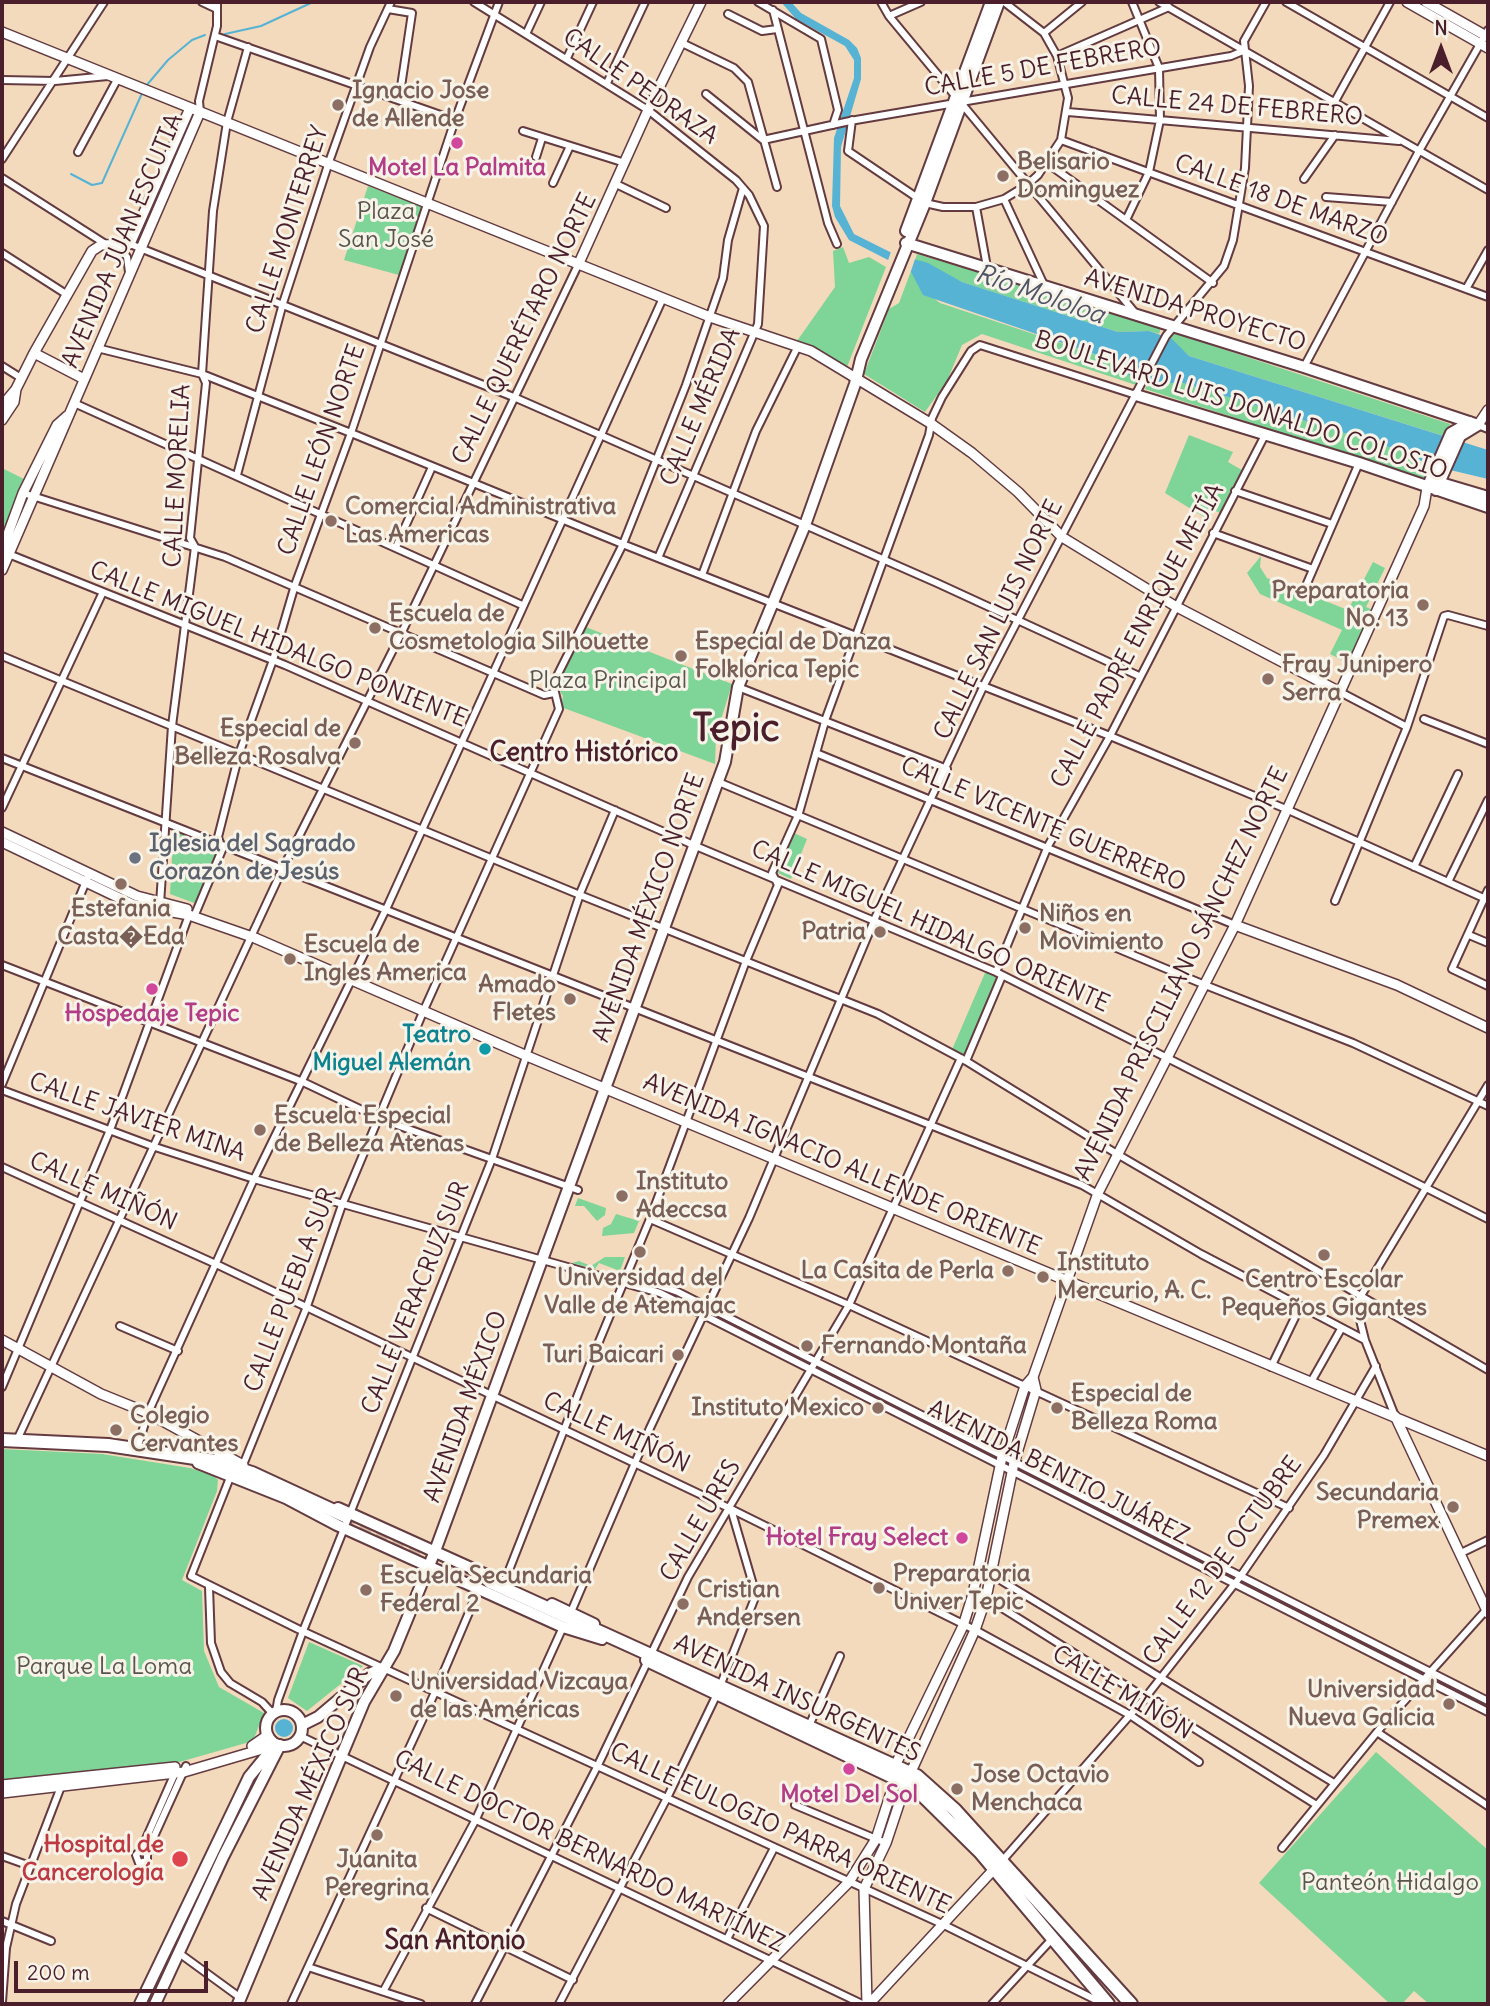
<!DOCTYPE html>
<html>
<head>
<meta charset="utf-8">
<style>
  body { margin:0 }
  #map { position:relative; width:1490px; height:2006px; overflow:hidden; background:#f3dabc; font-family:Delius,sans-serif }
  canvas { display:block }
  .frame { position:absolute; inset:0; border:4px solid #4a1f2b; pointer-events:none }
  .north { position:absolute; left:1406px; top:14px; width:70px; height:70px; -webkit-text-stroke:5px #f7f3e8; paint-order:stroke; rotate:0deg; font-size:19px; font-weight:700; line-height:28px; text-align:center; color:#4a1f2b }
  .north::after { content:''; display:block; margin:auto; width:24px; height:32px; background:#4a1f2b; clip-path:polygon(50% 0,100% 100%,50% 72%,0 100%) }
  .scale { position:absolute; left:14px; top:1961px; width:194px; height:32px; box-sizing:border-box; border:4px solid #4a1f2b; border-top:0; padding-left:9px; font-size:21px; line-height:24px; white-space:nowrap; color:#4a1f2b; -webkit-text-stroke:5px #f7f3e8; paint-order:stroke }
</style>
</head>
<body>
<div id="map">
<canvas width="1490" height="2006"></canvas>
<div class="frame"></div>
<div class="north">N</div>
<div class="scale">200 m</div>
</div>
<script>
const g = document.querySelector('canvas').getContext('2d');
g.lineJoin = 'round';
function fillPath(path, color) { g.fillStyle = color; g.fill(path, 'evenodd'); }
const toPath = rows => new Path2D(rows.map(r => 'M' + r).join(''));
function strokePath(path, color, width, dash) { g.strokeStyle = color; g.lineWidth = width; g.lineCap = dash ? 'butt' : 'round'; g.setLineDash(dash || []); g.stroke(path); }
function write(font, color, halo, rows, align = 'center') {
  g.font = font + ' Delius,sans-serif'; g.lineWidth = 6; g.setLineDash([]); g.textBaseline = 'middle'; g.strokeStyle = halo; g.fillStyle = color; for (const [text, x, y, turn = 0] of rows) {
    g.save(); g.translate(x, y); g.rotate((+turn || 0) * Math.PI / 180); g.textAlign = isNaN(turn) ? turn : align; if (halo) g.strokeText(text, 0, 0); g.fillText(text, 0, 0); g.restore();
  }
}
const green = toPath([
  [368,186,423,207,399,275,344,260],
  [843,247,849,263,869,257,886,267,847,367,797,341,835,287,833,251],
  [917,254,1160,326,1160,331,1159,334,1149,331,1118,332,962,282,915,260],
  [911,271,917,279,919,287,940,303,1109,359,1138,380,1136,385,982,334,962,345,947,381,925,412,864,374,889,309,899,303],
  [1171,332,1450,424,1447,437,1189,356,1167,337],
  [1148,383,1183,383,1402,451,1414,460,1433,466,1428,480,1145,389],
  [1189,435,1233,452,1228,462,1242,470,1220,513,1214,510,1209,520,1165,493],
  [2,468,26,480,2,537],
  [1261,556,1260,567,1267,578,1348,610,1373,562,1385,568,1366,607,1373,610,1348,663,1330,654,1342,630,1260,594,1247,573],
  [583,626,732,684,716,736,715,764,561,707,563,696,555,683],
  [181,831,220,849,197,904,170,894,173,839],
  [794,833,807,839,791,879,778,873],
  [988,966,1004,974,966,1061,951,1052],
  [578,1198,606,1208,605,1215,597,1221,584,1206,575,1206],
  [616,1214,639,1221,634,1233,602,1236,603,1228,611,1224],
  [605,1257,625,1257,620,1271,599,1263,595,1269,572,1263,579,1261,591,1266],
  [2,1449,102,1454,190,1468,214,1476,218,1480,217,1491,182,1580,202,1591,204,1651,219,1687,264,1713,253,1741,176,1763,2,1780],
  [309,1642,363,1666,307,1711,288,1698],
  [1376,1752,1488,1850,1488,2004,1429,2004,1414,1991,1402,2004,1390,2004,1259,1883]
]);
const water = toPath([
  [781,2,791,2,801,13,849,40,857,48,861,58,861,79,841,147,840,206,854,234,892,253,928,263,962,282,1118,332,1149,331,1172,339,1189,356,1488,450,1488,479,1429,465,1402,451,1183,383,1148,383,1130,376,1109,359,923,295,907,264,888,260,849,240,835,217,832,206,834,138,854,78,854,60,845,46,796,19],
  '275 1728a9 9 0 1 1 18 0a9 9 0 1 1-18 0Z'
]);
const pier = toPath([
  [892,249,916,256,911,271,887,263]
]);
const stream = toPath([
  [225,34,261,26,313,2],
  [146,86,168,60,192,40,205,35],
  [71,174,92,185,102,183,143,91]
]);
const highwayTunnel = toPath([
  [343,1520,488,1587]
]);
const street = toPath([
  [202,2,217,9],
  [474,2,648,110,736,180,749,195,764,226,758,324,658,558],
  [758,2,821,39,838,110,833,125],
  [881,2,889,16,1136,314],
  [1159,2,1488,190],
  [1286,2,1488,118],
  [388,9,412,13,399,100],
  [773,10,828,223,837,244],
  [728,14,762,31,777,29],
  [889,16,921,2],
  [527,32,541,2],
  [1044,33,1082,2],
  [215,36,455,120],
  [682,43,734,68,748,82,777,187],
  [1057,56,1169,7],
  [567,58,593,2],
  [2,80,55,81,108,76],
  [607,83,645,2],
  [706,94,763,140,850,121,1231,56,1243,51],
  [1334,103,1390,2],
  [200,112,199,101,217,26,217,2],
  [1068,112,1399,141],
  [852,120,848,151,925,203,943,207,976,207,1004,199,1027,185,1038,175,1061,140,1068,98,1057,56,1044,33,1004,2],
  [523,131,625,163],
  [1061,140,1488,297],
  [78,152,118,78],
  [536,157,542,138],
  [2,159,104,2],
  [1047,163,1213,283],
  [2,178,107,245,120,248,127,257,129,272],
  [1304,179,1335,135],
  [553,183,570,146],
  [616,184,666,208],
  [1326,197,1392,202],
  [1004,199,1044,285],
  [976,207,987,267],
  [1126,220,1149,172,1160,120,1159,68,1132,2],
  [130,244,516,398,937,583,1139,676],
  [2,253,66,294],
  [1466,289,1488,250],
  [97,348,202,374,351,433,625,545,1110,736,1286,809,1488,900],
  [2,366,21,378],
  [1304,367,1419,151,1488,30],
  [74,403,522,605],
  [1478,425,1488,429],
  [237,475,283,303,329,162,370,47,391,2],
  [1235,491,1332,524],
  [23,493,225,557,544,695,554,693],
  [1213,533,1313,569],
  [396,547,432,467],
  [6,553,285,665,698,847,996,972,1488,1219],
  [702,575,756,431,798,346],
  [1305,588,1359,463],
  [2,656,580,895,878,1014,966,1061,1117,1154,1488,1370],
  [738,687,947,769],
  [1340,692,1407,727],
  [1424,719,1488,744],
  [816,753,1235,925],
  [2,758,1082,1185,1201,1254,1365,1340],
  [716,781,1205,985,1353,1043,1488,1106],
  [2,808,102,594],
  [1414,867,1458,774],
  [1448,882,1488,800],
  [1488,890,1452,969,1488,986],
  [1335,901,1407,727,1444,616,1448,615,1488,626],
  [160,904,172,726,195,547,190,538,206,383,202,374,213,211,227,122,248,47],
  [196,912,222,850,218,837,239,754,273,660,295,585,351,433,455,120,499,2],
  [1469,935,1488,943],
  [2,965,303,1082,383,1120,578,1190],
  [996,972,1048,846,1110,736,1266,433],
  [966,1061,1002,976],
  [2,1084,89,874],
  [2,1090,152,1146,254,1179,660,1293,1488,1712],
  [2,1167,218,1265,731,1509,975,1630,1130,1715,1199,1762],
  [650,1219,849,1305,1289,1508],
  [626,1274,678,1292,1488,1701],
  [120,1326,178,1351],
  [1271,1367,1300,1307],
  [1311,1382,1341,1329],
  [2,1387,110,1130,189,915],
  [1395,1416,1365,1340,1356,1304,1488,1085],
  [17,1440,283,868,402,632,579,263],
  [137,1449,148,1413,254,1179,388,905,663,298],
  [243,1465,306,1309,342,1205,423,1012,559,709,553,684,623,544,686,385,723,278,728,240,743,188],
  [231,1475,191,1576,298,1629,942,1924,1102,2003],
  [1461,1553,1488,1540],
  [977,1572,992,1575,1334,1783],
  [504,1583,593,1356,650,1219,746,961,778,885,772,873,799,813,826,718,929,435,932,418,942,397,971,351,980,345,1136,395],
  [209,1587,211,1643,221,1672,230,1683,262,1702,273,1714],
  [973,1594,986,1598,1315,1804],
  [571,1612,650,1428,749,1218,876,916,985,683,1166,336,1224,266,1233,240,1245,168,1249,86,1244,41,1266,2],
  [276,1712,278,1700,303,1631,492,1159,581,891,615,810],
  [809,1726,840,1656],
  [1377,1732,1488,1806],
  [300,1736,862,2004],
  [175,1773,141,1850,136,1855,139,1863,147,1861,147,1852,186,1766],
  [795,1805,886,1843],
  [1282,1848,1382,1726,1487,1609],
  [2,1856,30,1866],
  [1002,1861,1145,1698,1240,1577,1324,1455,1376,1366],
  [426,1908,573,1980],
  [2,1921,51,1941],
  [727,1939,774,1848],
  [179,1953,238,1996],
  [308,1967,421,2004],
  [384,1990,476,1819,563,1627],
  [2,2002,6,1948,16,1904,62,1784],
  [291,2004,436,1690,479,1589],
  [475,2004,597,1767,688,1577,849,1305,961,1058],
  [559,2004,667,1798,717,1694,756,1595,731,1509],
  [992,2004,1052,1939]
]);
const secondary = toPath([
  [1407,2,1488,48],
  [1426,2,1488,37],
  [2,32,710,317,811,351,930,423,972,453,1018,492,1062,537,1175,606,1340,692],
  [579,263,648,110,701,2],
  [34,353,84,379],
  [2,406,16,389],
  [2,420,14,402,16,389,34,353,92,251,101,245,130,244,190,108],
  [1478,425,1488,410],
  [2,550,23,493,57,425,67,416],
  [2,570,200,112],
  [2,832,137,896,187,909],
  [2,842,134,905,189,915,255,938,527,1056,1488,1456],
  [1235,925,1397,985,1488,1028],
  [2,1340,101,1394,148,1413,243,1465],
  [1395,1416,1488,1613],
  [252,1746,268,1735],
  [2,1785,175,1767],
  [2,1793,184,1772,259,1750,272,1741],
  [728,2004,849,1882,876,1839,896,1777,895,1766,963,1626,973,1594,1002,1457,1025,1386,1033,1377,1098,1193,1235,925,1424,506,1427,488],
  [867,2004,864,1889,886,1843,906,1783,975,1630,986,1598,1014,1463,1036,1390,1033,1377],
  [869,2004,996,1867]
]);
const primary = toPath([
  [906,231,991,2],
  [906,243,1304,367,1478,425,1460,436,1436,490],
  [1136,395,1359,463,1488,507],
  [1434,481,1488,497],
  [1427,488,1451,433,1470,422],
  [198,1463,286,1498,337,1525,563,1627,602,1639],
  [338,1508,502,1582],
  [552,1604,594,1624],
  '266 1728a18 18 0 1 1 36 0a18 18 0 1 1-36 0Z',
  [302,1725,318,1717,369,1674,385,1667],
  [140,2004,249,1777,276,1744],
  [155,2004,223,1857,280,1745],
  [238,2004,364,1702,394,1651,435,1551,725,762,738,687,805,525,855,384,861,359,925,203,999,2]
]);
const highway = toPath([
  [2,1440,108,1445,215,1461,252,1473,345,1516],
  [490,1582,917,1776,955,1810,1131,2004],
  [647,1660,914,1787,980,1852,1108,2004]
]);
const markers = [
  [338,105,7,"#8d6e63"],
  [457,143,7,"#d1479c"],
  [1003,176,7,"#8d6e63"],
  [331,521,7,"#8d6e63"],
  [1423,605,7,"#8d6e63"],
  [375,628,7,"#8d6e63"],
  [681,656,7,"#8d6e63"],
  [1268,679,7,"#8d6e63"],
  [355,743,7,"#8d6e63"],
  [135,858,7,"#6b7280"],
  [121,884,7,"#8d6e63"],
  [1025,928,7,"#8d6e63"],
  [880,932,7,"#8d6e63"],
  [290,959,7,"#8d6e63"],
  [152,989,7,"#d1479c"],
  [570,999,7,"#8d6e63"],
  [485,1049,7,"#0f9aa8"],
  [260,1130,7,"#8d6e63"],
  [622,1196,7,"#8d6e63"],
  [640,1252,7,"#8d6e63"],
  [1324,1255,7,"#8d6e63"],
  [1008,1271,7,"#8d6e63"],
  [1043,1277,7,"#8d6e63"],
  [807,1346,7,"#8d6e63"],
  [678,1355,7,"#8d6e63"],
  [878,1408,7,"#8d6e63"],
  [1057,1408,7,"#8d6e63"],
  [116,1430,7,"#8d6e63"],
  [1453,1507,7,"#8d6e63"],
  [962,1538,7,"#d1479c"],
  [879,1588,7,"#8d6e63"],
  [366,1590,7,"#8d6e63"],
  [683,1604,7,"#8d6e63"],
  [396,1696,7,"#8d6e63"],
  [1449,1704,7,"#8d6e63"],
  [849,1769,7,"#d1479c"],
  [957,1789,7,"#8d6e63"],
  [377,1835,7,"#8d6e63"],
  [180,1859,9,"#e0444e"]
];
const streetNames = [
  ["CALLE 5 DE FEBRERO",1043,68,-10],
  ["CALLE PEDRAZA",640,87,35],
  ["CALLE 24 DE FEBRERO",1237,107,5],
  ["CALLE 18 DE MARZO",1281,201,20],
  ["CALLE MONTERREY",288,230,-72],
  ["AVENIDA JUAN ESCUTIA",123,241,-67],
  ["AVENIDA PROYECTO",1195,311,17],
  ["CALLE QUERÉTARO NORTE",525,329,-64],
  ["BOULEVARD LUIS DONALDO COLOSIO",1241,406,18],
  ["CALLE MÉRIDA",701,407,-67],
  ["CALLE LEÓN NORTE",322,450,-71],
  ["CALLE MORELIA",178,476,-87],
  ["CALLE SAN LUIS NORTE",999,620,-64],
  ["CALLE PADRE ENRIQUE MEJÍA",1138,636,-62],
  ["CALLE MIGUEL HIDALGO PONIENTE",278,645,22],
  ["CALLE VICENTE GUERRERO",1043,825,23],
  ["AVENIDA MÉXICO NORTE",649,908,-70],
  ["CALLE MIGUEL HIDALGO ORIENTE",930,927,24],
  ["AVENIDA PRISCILIANO SÁNCHEZ NORTE",1182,974,-64],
  ["CALLE JAVIER MINA",137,1118,19],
  ["AVENIDA IGNACIO ALLENDE ORIENTE",842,1165,23],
  ["CALLE MIÑÓN",103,1192,24],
  ["CALLE PUEBLA SUR",291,1290,-69],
  ["CALLE VERACRUZ SUR",416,1298,-68],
  ["AVENIDA MÉXICO",466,1407,-70],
  ["CALLE MIÑÓN",616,1433,25],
  ["AVENIDA BENITO JUÁREZ",1058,1473,27],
  ["CALLE URES",701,1521,-60],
  ["CALLE 12 DE OCTUBRE",1223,1561,-54],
  ["CALLE MIÑÓN",1122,1693,31],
  ["AVENIDA INSURGENTES",797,1699,25],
  ["AVENIDA MÉXICO SUR",311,1784,-66],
  ["CALLE EULOGIO PARRA ORIENTE",780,1829,25],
  ["CALLE DOCTOR BERNARDO MARTÍNEZ",589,1852,26]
];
const educationNames = [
  ["Ignacio Jose",352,91],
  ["de Allende",352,119],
  ["Belisario",1017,162],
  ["Dominguez",1017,190],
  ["Comercial Administrativa",345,507],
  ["Las Americas",345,535],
  ["Preparatoria",1409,591,"right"],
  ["No. 13",1409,619,"right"],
  ["Escuela de",389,614],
  ["Cosmetologia Silhouette",389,642],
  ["Especial de Danza",695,642],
  ["Folklorica Tepic",695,670],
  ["Fray Junipero",1282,665],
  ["Serra",1282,693],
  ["Especial de",341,729,"right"],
  ["Belleza Rosalva",341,757,"right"],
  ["Estefania",121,909,"center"],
  ["Casta�Eda",121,937,"center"],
  ["Niños en",1039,914],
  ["Movimiento",1039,942],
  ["Patria",866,932,"right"],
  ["Escuela de",304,945],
  ["Ingles America",304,973],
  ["Amado",556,985,"right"],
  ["Fletes",556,1013,"right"],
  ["Escuela Especial",274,1116],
  ["de Belleza Atenas",274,1144],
  ["Instituto",636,1182],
  ["Adeccsa",636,1210],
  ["Instituto",1057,1263],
  ["Mercurio, A. C.",1057,1291],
  ["La Casita de Perla",994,1271,"right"],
  ["Universidad del",640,1278,"center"],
  ["Valle de Atemajac",640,1306,"center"],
  ["Centro Escolar",1324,1280,"center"],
  ["Pequeños Gigantes",1324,1308,"center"],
  ["Fernando Montaña",821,1346],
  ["Turi Baicari",664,1355,"right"],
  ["Especial de",1071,1394],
  ["Belleza Roma",1071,1422],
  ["Instituto Mexico",864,1408,"right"],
  ["Colegio",130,1416],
  ["Cervantes",130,1444],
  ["Secundaria",1439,1493,"right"],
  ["Premex",1439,1521,"right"],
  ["Preparatoria",893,1574],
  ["Univer Tepic",893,1602],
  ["Escuela Secundaria",380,1576],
  ["Federal 2",380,1604],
  ["Cristian",697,1590],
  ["Andersen",697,1618],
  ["Universidad Vizcaya",410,1682],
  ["de las Américas",410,1710],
  ["Universidad",1435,1690,"right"],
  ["Nueva Galicia",1435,1718,"right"],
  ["Jose Octavio",971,1775],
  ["Menchaca",971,1803],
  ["Juanita",377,1860,"center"],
  ["Peregrina",377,1888,"center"]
];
const hotelNames = [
  ["Motel La Palmita",457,168],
  ["Hospedaje Tepic",152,1014],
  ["Hotel Fray Select",948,1538,"right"],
  ["Motel Del Sol",849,1795]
];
const parkNames = [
  ["Plaza",386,212],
  ["San José",386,240],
  ["Plaza Principal",608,681],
  ["Parque La Loma",104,1667],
  ["Panteón Hidalgo",1390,1883]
];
const worshipNames = [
  ["Iglesia del Sagrado",149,844],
  ["Corazón de Jesús",149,872]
];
const cultureNames = [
  ["Teatro",471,1035],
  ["Miguel Alemán",471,1063]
];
const healthNames = [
  ["Hospital de",164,1845],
  ["Cancerología",164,1873]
];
const waterNames = [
  ["Río Mololoa",1040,295,19]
];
const neighbourhoodNames = [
  ["Centro Histórico",584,754],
  ["San Antonio",455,1942]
];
const townNames = [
  ["Tepic",736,730]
];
fillPath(green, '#7fd498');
fillPath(water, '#56b3d4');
fillPath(pier, '#f3dabc');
strokePath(stream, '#56b3d4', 2);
strokePath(highwayTunnel, '#d1b59f', 12, [12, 6]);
strokePath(street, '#633b41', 10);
strokePath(secondary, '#633b41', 12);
strokePath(primary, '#633b41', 14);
strokePath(highway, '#633b41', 16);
strokePath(street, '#fff', 6);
strokePath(secondary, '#fff', 9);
strokePath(primary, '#fff', 10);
strokePath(highway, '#fff', 12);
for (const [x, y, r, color] of markers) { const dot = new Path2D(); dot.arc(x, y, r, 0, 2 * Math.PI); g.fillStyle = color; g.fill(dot); strokePath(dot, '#f7f3e8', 2.5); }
write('24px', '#4a1f2b', '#f7f3e8', streetNames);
write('bold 24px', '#785e54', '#f7f3e8', educationNames, 'left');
write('bold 24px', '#b23c85', '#f7f3e8', hotelNames);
write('24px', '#5a554c', '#f7f3e8', parkNames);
write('bold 24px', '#5b616d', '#f7f3e8', worshipNames, 'left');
write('bold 24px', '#0d838f', '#f7f3e8', cultureNames, 'right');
write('bold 24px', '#be3a42', '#f7f3e8', healthNames, 'right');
write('italic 26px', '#4e5366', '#f7f3e8', waterNames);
write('bold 26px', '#4a1f2b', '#f7f3e8', neighbourhoodNames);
write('bold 38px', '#4a1f2b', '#f7f3e8', townNames);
</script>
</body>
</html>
